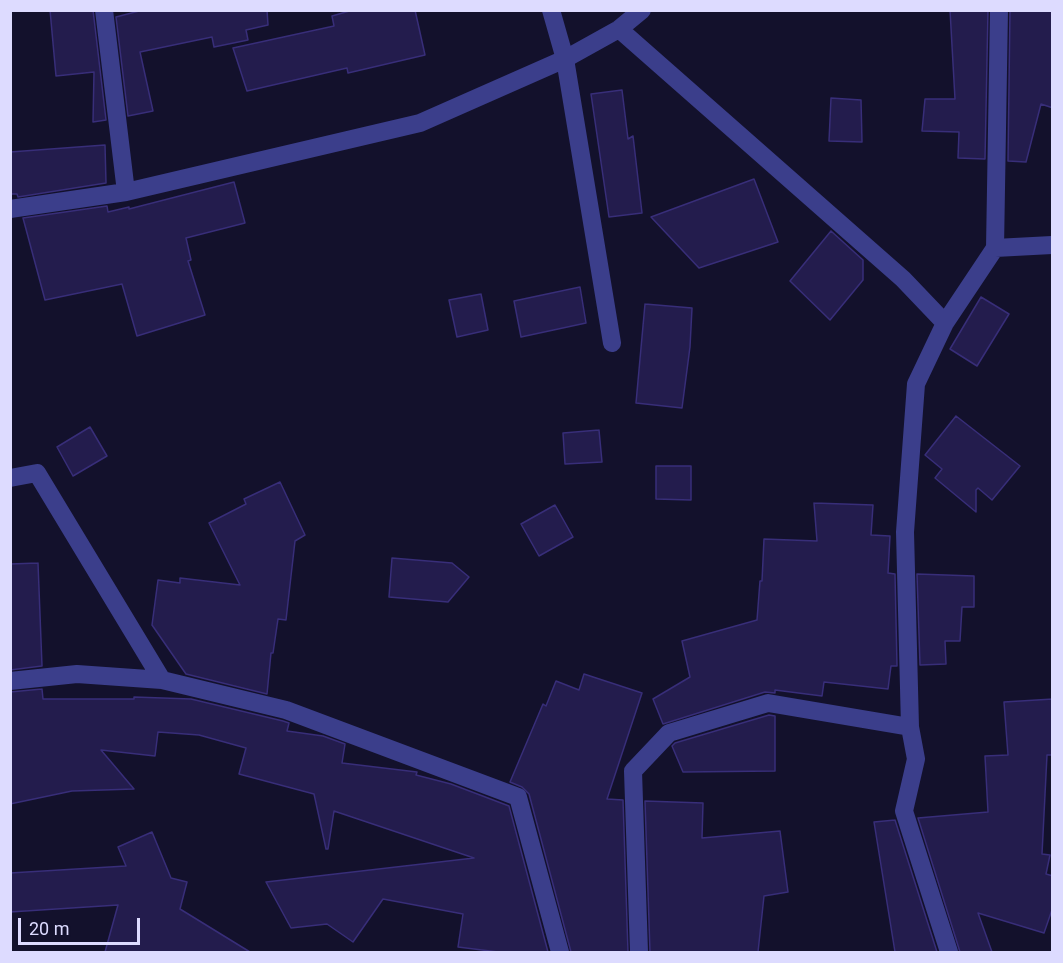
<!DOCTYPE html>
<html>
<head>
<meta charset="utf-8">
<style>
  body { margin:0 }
  #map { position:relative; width:1063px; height:963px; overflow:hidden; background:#13112c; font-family:Roboto,sans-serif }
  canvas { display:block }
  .frame { position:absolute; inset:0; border:12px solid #dddbff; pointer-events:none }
  .scale { position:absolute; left:18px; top:918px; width:122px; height:27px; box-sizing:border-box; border:3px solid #dddbff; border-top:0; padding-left:8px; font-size:18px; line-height:21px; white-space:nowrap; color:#dddbff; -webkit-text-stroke:4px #13112c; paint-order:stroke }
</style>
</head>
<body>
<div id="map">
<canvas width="1063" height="963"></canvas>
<div class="frame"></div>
<div class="scale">20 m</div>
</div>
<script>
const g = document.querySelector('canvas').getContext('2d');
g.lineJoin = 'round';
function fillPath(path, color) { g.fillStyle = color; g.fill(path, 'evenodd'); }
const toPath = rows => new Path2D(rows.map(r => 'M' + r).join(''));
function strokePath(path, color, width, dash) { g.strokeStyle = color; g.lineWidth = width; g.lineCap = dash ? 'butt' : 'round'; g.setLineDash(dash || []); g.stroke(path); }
const building = toPath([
  [50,10,93,10,106,120,93,122,94,72,56,76,50,10],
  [143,10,267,10,268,25,246,30,248,40,214,47,212,37,140,52,153,111,128,116,116,17,143,10],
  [353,10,415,10,425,55,348,73,347,68,247,91,233,48,334,26,332,16,353,10],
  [950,10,988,10,985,159,958,158,959,132,922,131,925,99,955,99,950,10],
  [1010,10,1053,10,1053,108,1041,104,1026,162,1008,161,1010,10],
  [622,90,628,139,633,136,642,213,609,217,591,94,622,90],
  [831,98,861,100,862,142,829,141,831,98],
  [105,145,106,183,18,197,17,194,10,194,10,152,105,145],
  [754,179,778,242,699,268,651,217,754,179],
  [234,182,245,223,186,238,191,260,188,261,205,315,137,336,122,284,45,300,23,218,107,206,108,212,129,207,129,209,234,182],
  [831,231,863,260,863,280,830,320,790,281,831,231],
  [580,287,586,323,521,337,514,301,580,287],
  [481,294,488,330,457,337,449,300,481,294],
  [981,297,1009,314,977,366,950,349,981,297],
  [645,304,692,308,690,347,682,408,636,403,645,304],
  [956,416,1020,466,992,500,978,488,976,490,976,512,935,478,942,469,925,455,956,416],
  [90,427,107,456,73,476,57,447,90,427],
  [599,430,602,462,565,464,563,433,599,430],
  [656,466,691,466,691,500,656,499,656,466],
  [280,482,305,535,295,541,286,620,278,619,273,653,271,653,267,694,186,674,152,625,158,580,180,583,180,578,240,585,209,523,246,504,244,499,280,482],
  [814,503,873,505,871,535,890,536,888,573,895,574,897,666,891,666,888,689,824,682,822,696,775,690,775,693,765,692,663,724,653,699,690,677,682,641,757,620,760,581,762,581,764,539,817,541,814,503],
  [555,505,573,537,539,556,521,524,555,505],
  [392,558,452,563,469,577,448,602,389,597,392,558],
  [38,563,42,666,10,670,10,564,38,563],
  [917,574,974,576,974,607,962,607,960,641,945,641,946,664,920,665,917,574],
  [584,674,642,693,607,799,623,800,628,952,571,952,529,794,522,787,510,782,543,704,546,706,556,681,579,690,584,674],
  [42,689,43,699,134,699,134,697,191,699,283,721,289,723,287,731,323,736,345,744,342,763,417,772,416,775,451,784,509,806,548,952,498,952,458,947,463,914,383,899,353,942,327,924,291,928,266,882,474,858,334,811,328,849,326,849,314,794,239,774,246,748,199,735,158,732,155,756,101,750,134,789,72,791,10,804,10,692,42,689],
  [1053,699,1053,755,1047,755,1042,854,1050,855,1046,874,1053,876,1053,907,1044,933,978,913,992,952,960,952,918,818,988,812,985,756,1008,755,1004,702,1053,699],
  [769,715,775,716,775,771,683,772,672,746,675,743,769,715],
  [645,801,703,803,702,838,780,831,788,892,764,896,758,952,650,952,645,801],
  [895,820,937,952,895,952,874,822,895,820],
  [152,832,171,878,187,882,180,909,250,952,105,952,118,905,10,912,10,873,126,866,118,847,152,832]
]);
const minor = toPath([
  [104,10,126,192],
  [551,10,565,59,612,343],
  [619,29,903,279,945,323],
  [10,209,126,192,420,123,565,59,619,29,642,10],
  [995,248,1052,245],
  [10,478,37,473,162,680],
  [10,681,77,674,162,680,286,710,518,797,560,952],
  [639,952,633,771,669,733,768,703,910,727],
  [949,952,904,811,916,759,910,727,905,532,916,384,945,323,995,248,999,10]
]);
fillPath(building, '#231c4d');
strokePath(building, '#382e79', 1.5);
strokePath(minor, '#3b3e8b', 18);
</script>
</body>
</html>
